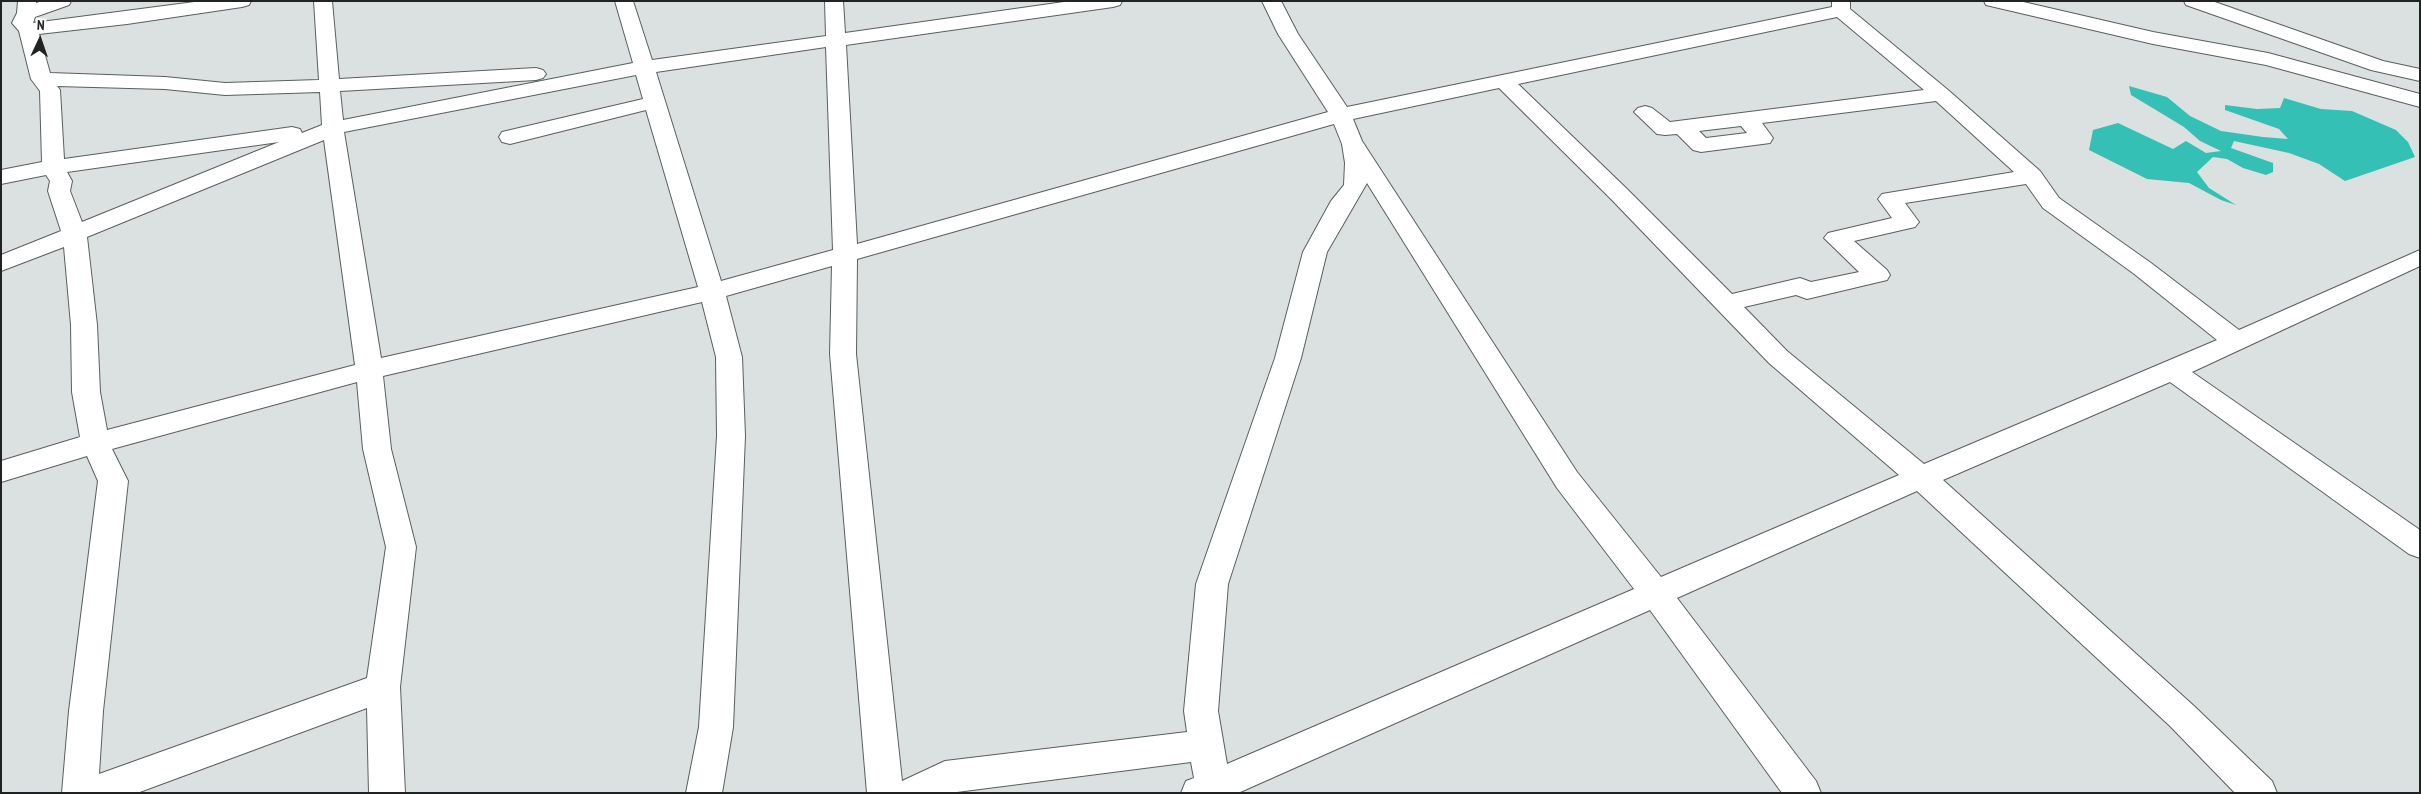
<!DOCTYPE html>
<html>
<head>
<meta charset="utf-8">
<style>
  body { margin:0 }
  #map { position:relative; width:2421px; height:794px; overflow:hidden; background:#dae1e0; font-family:"PT Sans Narrow",sans-serif }
  canvas { display:block }
  .frame { position:absolute; inset:0; border:2px solid #202322; pointer-events:none }
  .north { position:absolute; left:15px; top:15px; width:50px; height:50px; -webkit-text-stroke:4px #fff; paint-order:stroke; rotate:3deg; font-size:14px; font-weight:700; line-height:20px; text-align:center; color:#202322 }
  .north::after { content:''; display:block; margin:auto; width:18px; height:22px; background:#202322; clip-path:polygon(50% 0,100% 100%,50% 72%,0 100%) }
</style>
</head>
<body>
<div id="map">
<canvas width="2421" height="794"></canvas>
<div class="frame"></div>
<div class="north">N</div>
</div>
<script>
const g = document.querySelector('canvas').getContext('2d');
g.lineJoin = 'round';
function fillPath(path, color) { g.fillStyle = color; g.fill(path, 'evenodd'); }
const toPath = rows => new Path2D(rows.map(r => 'M' + r).join(''));
function strokePath(path, color, width, dash) { g.strokeStyle = color; g.lineWidth = width; g.lineCap = dash ? 'butt' : 'round'; g.setLineDash(dash || []); g.stroke(path); }
const water = toPath([
  [2129,86,2167,97,2190,116,2221,131,2263,137,2288,139,2279,129,2225,110,2225,105,2257,109,2280,108,2284,98,2321,109,2352,111,2396,130,2408,142,2415,157,2345,181,2319,164,2289,153,2234,141,2231,148,2273,163,2273,172,2266,175,2243,168,2227,159,2213,157,2197,172,2209,188,2236,205,2221,200,2189,183,2147,179,2089,150,2093,130,2118,123,2173,149,2186,141,2206,153,2221,151,2200,141,2184,127,2131,95]
]);
const minor = toPath([
  [18,1,36,1,36,3,43,1,71,1,69,5,35,17,33,23,202,1,251,1,249,5,242,7,127,24,39,34,50,73,165,77,225,83,319,80,314,1,332,1,339,79,536,68,543,70,546,74,543,78,536,80,340,91,343,120,633,63,615,1,633,1,652,60,826,36,825,1,843,1,845,33,1071,1,1122,1,1120,5,1113,7,846,45,857,244,1328,112,1278,34,1262,1,1281,1,1298,34,1347,107,1832,7,1832,1,1850,1,1850,9,1948,90,2040,171,2059,198,2151,263,2239,330,2420,250,2420,266,2192,372,2420,530,2420,558,2409,554,2170,382,1943,480,2194,706,2272,781,2277,793,2235,793,2170,726,1917,491,1677,598,1816,781,1821,793,1782,793,1650,610,1238,793,1181,793,1186,781,1194,778,1191,762,949,793,867,793,830,354,832,266,726,296,742,357,745,436,733,727,722,793,686,793,699,727,717,436,716,357,702,302,383,376,391,449,416,547,400,687,405,793,369,793,367,708,137,793,62,793,69,711,98,481,87,456,1,482,1,461,80,437,72,392,71,325,64,247,1,271,1,255,61,231,48,191,50,181,46,175,1,184,1,170,42,162,40,91,31,79,19,31,12,23,17,13,18,1],
  [1837,17,1924,90,1670,122,1652,108,1645,106,1638,108,1634,112,1657,134,1665,135,1677,134,1693,150,1701,152,1770,143,1773,138,1762,123,1936,101,2014,172,1882,194,1878,199,1892,218,1828,233,1824,238,1859,272,1811,282,1800,278,1732,294,1627,189,1518,84,1837,17],
  [826,47,833,250,721,281,656,72,826,47],
  [636,75,643,99,502,132,499,137,502,142,510,144,646,110,698,287,381,358,344,132,636,75],
  [57,86,165,89,225,95,320,92,322,125,302,133,300,129,292,127,64,159,60,90,57,86],
  [1499,88,1611,199,1769,363,1899,475,1661,577,1577,472,1362,141,1353,119,1499,88],
  [1334,124,1342,144,1345,163,1344,185,1331,201,1303,252,1275,358,1196,584,1184,711,1187,732,945,761,902,781,856,354,857,259,1334,124],
  [1741,126,1747,133,1706,138,1699,131,1741,126],
  [324,140,355,365,107,430,100,392,97,325,87,237,324,140],
  [279,142,82,222,70,191,72,181,67,172,279,142],
  [1367,183,1557,488,1634,589,1227,764,1218,711,1228,584,1301,358,1327,252,1367,183],
  [2026,184,2043,208,2133,273,2217,340,1924,464,1787,351,1744,307,1796,295,1807,299,1887,280,1890,275,1887,270,1854,241,1915,227,1919,222,1905,203,2026,184],
  [357,382,363,449,386,547,367,678,99,774,103,711,128,481,112,449,357,382],
  [1984,1,2019,1,2153,32,2268,53,2420,94,2420,107,2266,65,2153,44,1986,5,1984,1],
  [2184,1,2212,1,2383,61,2420,69,2420,81,2371,70,2186,5,2184,1]
]);
fillPath(water, '#34c0b4');
strokePath(minor, '#595f5e', 2);
fillPath(minor, '#fff');
</script>
</body>
</html>
